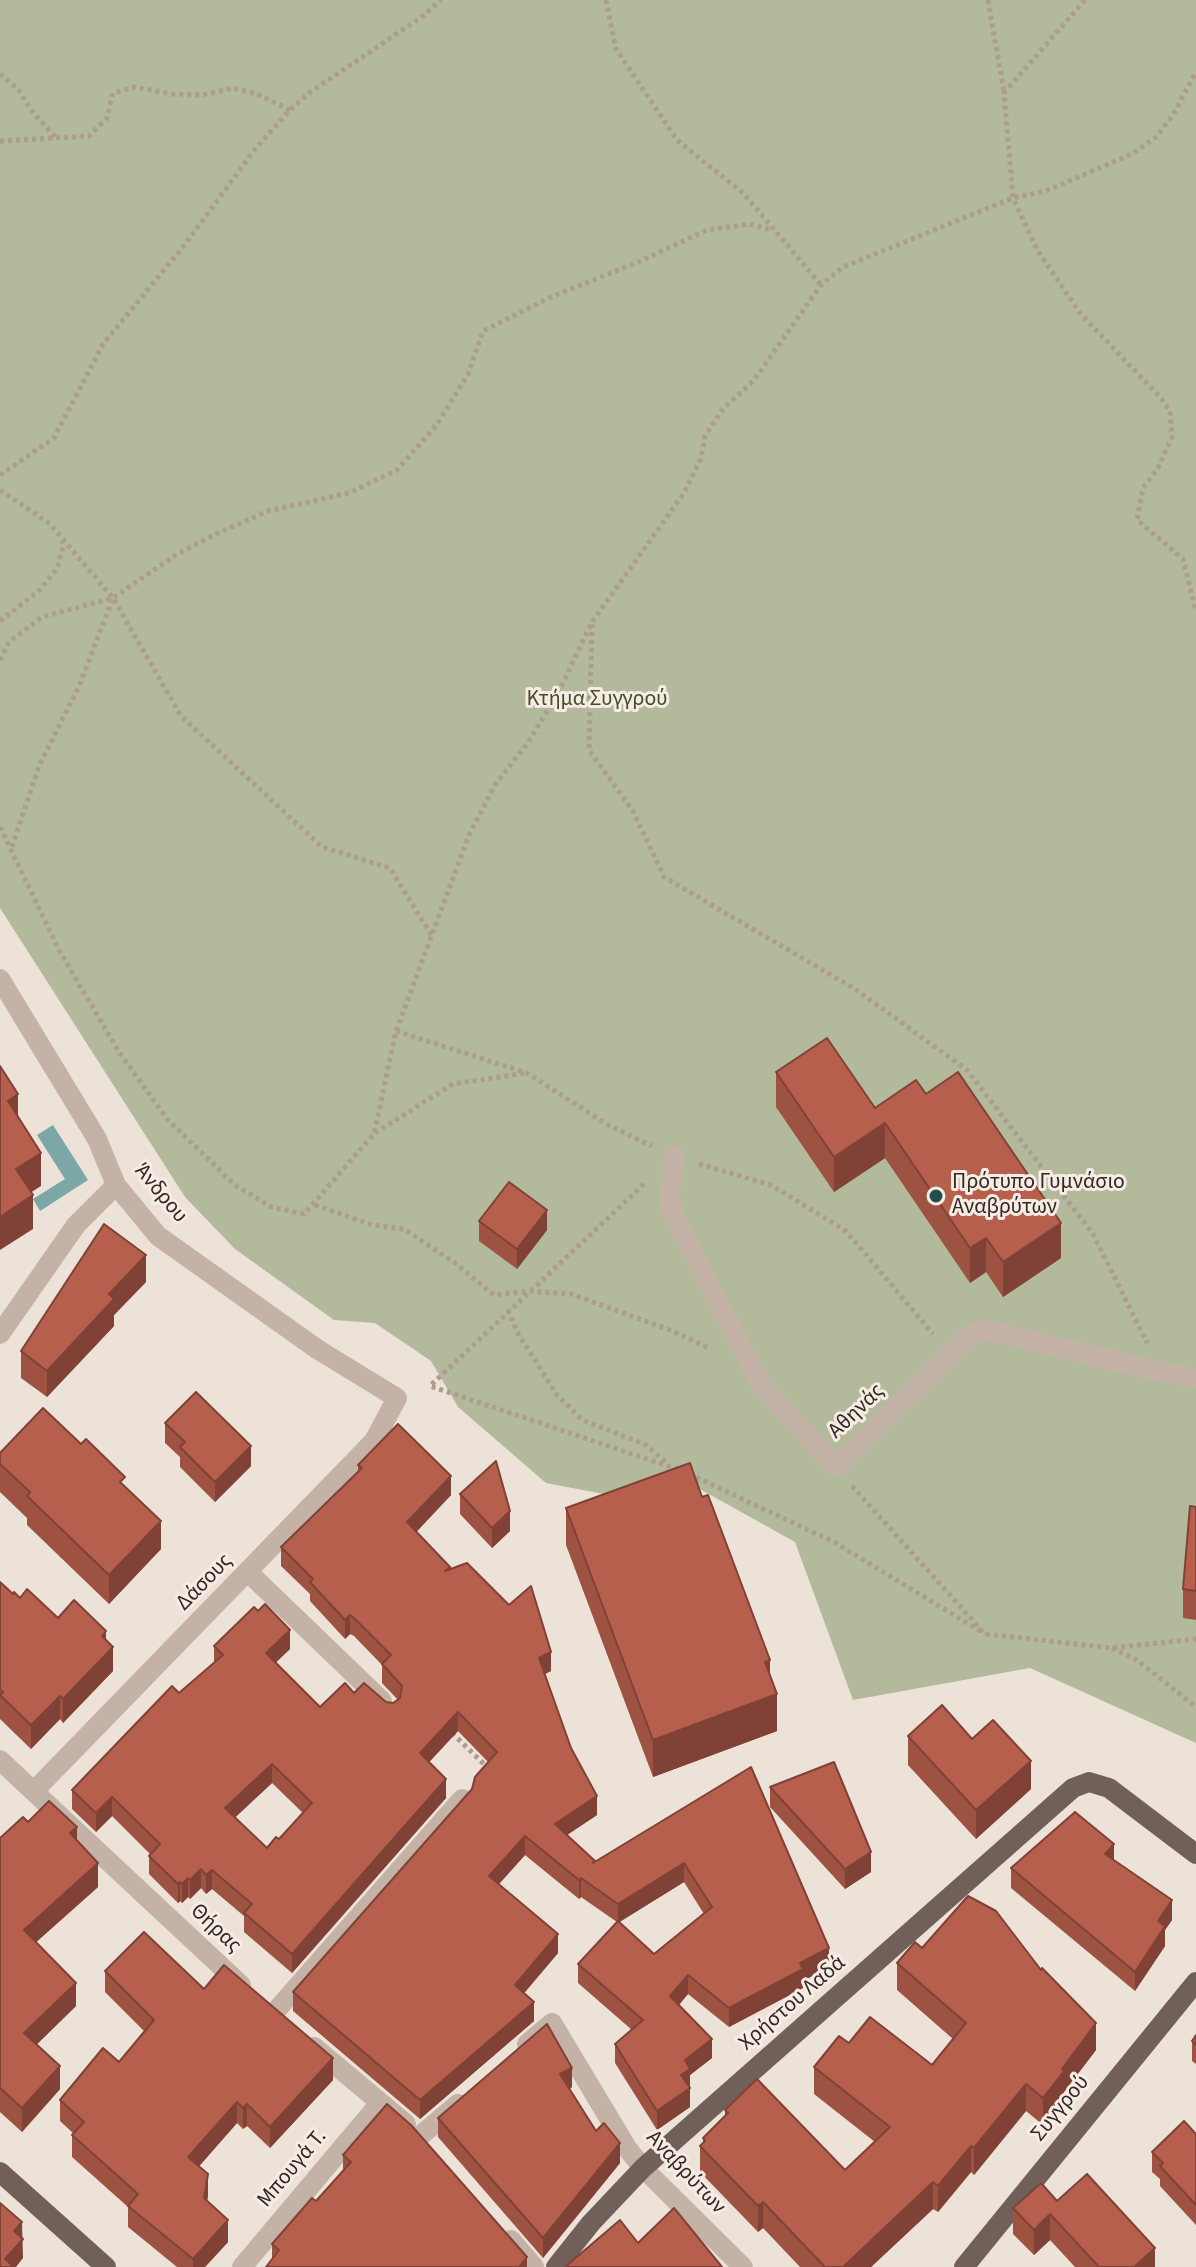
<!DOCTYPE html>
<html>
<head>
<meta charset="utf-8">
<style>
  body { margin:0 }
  canvas { display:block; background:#ede2d8 }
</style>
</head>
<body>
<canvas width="1196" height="2267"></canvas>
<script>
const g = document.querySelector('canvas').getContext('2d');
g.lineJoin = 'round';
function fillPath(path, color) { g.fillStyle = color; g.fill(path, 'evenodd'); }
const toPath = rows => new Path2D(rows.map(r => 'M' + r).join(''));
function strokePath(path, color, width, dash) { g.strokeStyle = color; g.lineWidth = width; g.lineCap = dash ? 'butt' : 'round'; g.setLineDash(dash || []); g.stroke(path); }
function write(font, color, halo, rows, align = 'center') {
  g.font = font + ' "Source Sans 3",sans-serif'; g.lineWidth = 6; g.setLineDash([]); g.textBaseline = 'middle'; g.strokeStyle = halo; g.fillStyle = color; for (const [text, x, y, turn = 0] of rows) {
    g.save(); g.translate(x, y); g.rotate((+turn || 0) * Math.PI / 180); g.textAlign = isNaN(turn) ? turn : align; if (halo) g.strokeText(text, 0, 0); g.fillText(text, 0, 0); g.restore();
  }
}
const green = toPath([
  [0,0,1196,0,1196,1743,1030,1668,853,1700,795,1542,698,1488,619,1497,546,1483,458,1407,431,1361,375,1323,334,1320,235,1249,185,1197,0,908]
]);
const water = toPath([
  [53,1125,88,1180,40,1211,33,1199,65,1179,37,1135]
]);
const path = toPath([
  [606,0,616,49,677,140,744,194,821,285],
  [988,0,1004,92],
  [1085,0,1004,93,1013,198,1038,251,1080,313,1160,397,1170,411,1172,437,1158,468,1143,488,1137,520,1183,559,1196,612],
  [0,74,18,89,32,111,56,138],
  [0,141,89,136,107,118,113,93,135,87,172,94,202,95,233,88,257,94,290,110],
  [0,475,54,438,103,344,183,247,256,148,290,110,309,93,423,16,441,0],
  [0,490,50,524,113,598,181,716,322,847,390,868,432,936],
  [0,621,40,590,57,568,64,544,62,541],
  [592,624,589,750,633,811,664,877,855,989,967,1070,1093,1234,1147,1343],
  [0,660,9,642,42,617,113,598,176,555,216,534,268,511,349,493,397,470,436,426,468,374,483,331,553,296,636,263,707,230,749,224,773,230],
  [0,827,60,952,119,1052,167,1119,235,1185,271,1207,304,1214,374,1134,396,1031,469,835,495,785,527,744,557,695,592,622,684,493,701,458,705,436,723,409,754,380,821,285,843,267,1013,198,1046,191,1132,154,1156,137,1173,115,1196,72],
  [12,847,39,766,80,684,113,598],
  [396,1031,527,1073,608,1125,652,1146],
  [375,1133,453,1084,526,1073],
  [699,1164,771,1185,846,1231,933,1334],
  [644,1184,430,1386,680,1470],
  [315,1205,372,1225,404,1229,455,1263,494,1295,529,1291,571,1294,670,1330,711,1349],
  [508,1310,517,1332,557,1395,582,1420,646,1445,667,1463],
  [689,1474,834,1542,985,1634],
  [852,1486,985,1634,1111,1648,1196,1639],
  [1112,1648,1137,1660,1196,1707],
  [452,1733,488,1768]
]);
const minor = toPath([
  [0,979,97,1139,116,1185,158,1236,317,1349,397,1398,374,1441,34,1791],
  [674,1156,670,1198,672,1212,761,1385,836,1467,967,1337,978,1331,991,1331,1161,1372,1196,1378],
  [0,1334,76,1225,116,1185],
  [248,1572,382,1701],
  [0,1760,241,1985],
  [274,2013,462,1799],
  [527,2044,552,2023,627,2148,643,2168,743,2267],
  [314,2047,406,2124],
  [420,2136,458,2104],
  [511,2240,534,2267],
  [242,2267,380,2103]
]);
const major = toPath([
  [0,2172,106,2267],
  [556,2267,591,2223,643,2168,1073,1788,1089,1782,1109,1788,1196,1854],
  [964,2267,1196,1982]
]);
const wall = toPath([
  [776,1072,875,1108,926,1094,1061,1258,1003,1297,986,1272,970,1283,885,1158,834,1192,776,1107],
  [479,1221,547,1230,517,1269,479,1241],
  [146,1282,114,1315,114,1326,47,1397,21,1378,21,1351],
  [165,1423,251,1466,215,1502,180,1467,180,1457,165,1443],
  [0,1453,125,1486,161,1549,109,1604,27,1525,27,1518,0,1492],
  [358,1465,451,1495,416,1532,450,1569,551,1671,544,1674,597,1815,567,1835,595,1862,751,1767,829,1967,803,1981,803,1988,729,2027,688,1994,679,2005,712,2058,690,2075,690,2107,657,2130,615,2063,615,2044,632,2030,578,1983,578,1964,617,1922,581,1897,579,1899,525,1855,499,1884,558,1953,524,1993,534,2021,420,2119,293,2011,293,1992,472,1789,488,1762,458,1731,429,1762,446,1798,292,1973,244,1932,244,1916,212,1889,206,1894,201,1888,190,1899,188,1897,182,1903,180,1901,178,1903,149,1874,149,1856,150,1854,112,1816,96,1832,72,1809,72,1790,214,1663,214,1646,290,1649,275,1663,320,1707,354,1693,386,1702,393,1703,398,1700,382,1683,382,1665,354,1636,350,1634,345,1639,310,1601,310,1594,281,1566,281,1547,358,1471],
  [272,1783,303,1813,279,1839,267,1848,235,1817],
  [684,1882,704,1914,654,1954,619,1922],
  [460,1494,510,1531,492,1548,460,1514],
  [1196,1507,1196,1620,1183,1618,1183,1589],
  [566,1508,770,1675,777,1731,653,1777,566,1545],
  [0,1582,13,1594,58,1618,106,1640,113,1671,63,1723,60,1719,31,1749,0,1719],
  [908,1736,972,1739,1031,1789,976,1839,908,1765],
  [770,1787,871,1872,845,1889,770,1807],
  [28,1822,77,1841,98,1887,36,1942,76,2006,36,2045,60,2089,22,2132,0,2112,0,1838],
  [1114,1860,1172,1920,1165,1930,1165,1946,1135,1991,1011,1888,1011,1868],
  [922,1948,1096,2050,1064,2092,1064,2098,1043,2125,1026,2111,974,2175,971,2172,938,2212,933,2209,871,2267,800,2267,763,2228,758,2232,700,2172,700,2146,703,2143,703,2138,725,2117,725,2110,845,2170,875,2142,814,2094,814,2067,849,2043,932,2065,953,2039,897,1990,897,1963],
  [105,1971,204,1989,333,2080,270,2148,247,2126,243,2129,237,2123,199,2166,208,2195,207,2201,228,2242,205,2267,177,2267,128,2227,128,2207,72,2157,72,2135,74,2134,60,2121,60,2100,119,2062,144,2031,105,1992],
  [1196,2035,1196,2064,1192,2061,1192,2041],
  [572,2087,570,2089,596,2131,620,2163,543,2258,438,2137,438,2118],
  [1196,2134,1196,2225,1160,2186,1160,2179,1152,2172,1152,2152],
  [343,2155,527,2267,272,2259,272,2244,316,2201,343,2170],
  [1057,2201,1155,2267,1075,2267,1050,2240,1034,2255,1013,2234,1013,2208]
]);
const shadedWall = toPath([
  [18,1094,18,1128,8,1101],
  [885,1123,885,1158,834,1192,834,1157],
  [41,1153,41,1186,16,1202,16,1169],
  [33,1195,33,1229,0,1250,0,1217],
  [547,1210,547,1230,517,1269,517,1249],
  [1061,1223,1061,1258,1003,1297,1003,1262],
  [986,1238,986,1272,970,1283,970,1248],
  [146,1255,146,1282,114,1315,114,1326,47,1397,47,1371,109,1294],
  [251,1446,251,1466,215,1502,215,1482],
  [451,1476,451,1495,407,1542,407,1522],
  [510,1511,510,1531,492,1548,492,1528],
  [161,1521,161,1549,109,1604,109,1575],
  [350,1615,350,1634,345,1639,345,1620],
  [290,1630,290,1649,266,1672,266,1653],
  [106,1631,106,1655,113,1647,113,1671,63,1723,63,1699,102,1636],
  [551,1652,551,1671,539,1677,539,1658],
  [770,1660,770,1697,777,1694,777,1731,653,1777,653,1740,765,1662],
  [60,1696,60,1719,31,1749,31,1725],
  [458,1712,458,1731,420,1772,420,1753],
  [1031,1761,1031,1789,976,1839,976,1810],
  [272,1764,272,1783,225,1827,225,1808],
  [446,1779,446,1798,292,1973,292,1954],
  [597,1796,597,1815,555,1843,555,1824],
  [112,1797,112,1816,96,1832,96,1813],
  [77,1827,77,1850,70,1833],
  [525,1836,525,1855,489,1895,489,1876],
  [1114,1844,1114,1864,1105,1854],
  [871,1852,871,1872,845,1889,845,1869],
  [98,1863,98,1887,24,1953,24,1930],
  [684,1863,684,1882,618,1923,618,1904],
  [201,1869,201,1888,190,1899,190,1880],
  [212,1870,212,1889,206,1894,206,1875],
  [188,1878,188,1897,182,1903,182,1884],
  [581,1878,581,1897,579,1899,579,1880],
  [180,1882,180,1901,178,1903,178,1884],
  [1172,1900,1172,1920,1165,1930,1165,1946,1135,1991,1135,1972,1158,1921],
  [558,1934,558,1953,515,2004,515,1985],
  [829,1948,829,1967,803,1981,803,1988,729,2027,729,2008,800,1963],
  [688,1975,688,1994,670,2015,670,1996],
  [76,1983,76,2006,24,2057,24,2033],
  [534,2002,534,2021,420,2119,420,2100],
  [1096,2023,1096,2050,1064,2092,1064,2098,1043,2125,1043,2098,1062,2069],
  [712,2039,712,2058,690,2075,690,2088,681,2075,685,2060],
  [333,2058,333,2080,270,2148,270,2127],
  [60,2066,60,2089,22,2132,22,2108],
  [572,2068,572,2087,560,2094,560,2074],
  [1026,2084,1026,2111,974,2175,974,2148],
  [690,2088,690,2107,657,2130,657,2111],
  [237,2102,237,2123,188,2179,188,2157],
  [247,2104,247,2126,243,2129,243,2108],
  [620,2143,620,2163,543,2258,543,2238],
  [971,2146,971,2172,938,2212,938,2186],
  [208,2174,208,2195,204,2220,204,2198],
  [933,2182,933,2209,871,2267,843,2267],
  [763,2202,763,2228,758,2232,758,2206],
  [1050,2214,1050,2240,1034,2255,1034,2230],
  [228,2220,228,2242,205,2267,193,2267,193,2259],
  [22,2222,23,2258,16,2267,5,2267,5,2259,14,2231],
  [1155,2248,1155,2267,1134,2267],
  [527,2257,527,2267,519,2267]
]);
const building = toPath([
  [827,1038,875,1108,916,1080,926,1094,958,1072,1061,1223,1003,1262,986,1238,970,1248,885,1123,834,1157,776,1072,827,1038],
  [0,1066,18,1094,8,1101,41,1153,16,1169,33,1195,0,1217,0,1066],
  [509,1182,547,1210,517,1249,479,1221,509,1182],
  [104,1224,146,1255,109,1294,114,1299,47,1371,21,1351,104,1224],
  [196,1392,251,1446,215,1482,180,1447,185,1442,165,1423,196,1392],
  [43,1408,81,1444,86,1439,125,1477,120,1482,161,1521,109,1575,27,1496,30,1492,0,1464,0,1453,43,1408],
  [398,1424,451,1476,407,1522,450,1567,445,1571,467,1563,509,1605,531,1586,551,1652,539,1658,571,1748,597,1796,555,1824,595,1861,593,1863,751,1767,829,1948,800,1963,803,1969,729,2008,688,1975,670,1996,712,2039,685,2060,690,2069,681,2075,690,2088,657,2111,615,2044,643,2020,578,1964,618,1921,654,1954,712,1907,684,1863,618,1904,581,1878,579,1880,525,1836,489,1876,558,1934,515,1985,534,2002,420,2100,293,1992,472,1789,475,1777,497,1752,458,1712,420,1753,446,1779,292,1954,244,1913,252,1904,212,1870,206,1875,201,1869,190,1880,188,1878,182,1884,180,1882,178,1884,149,1856,160,1844,112,1797,96,1813,72,1790,172,1686,179,1693,223,1655,214,1646,254,1607,258,1611,265,1604,290,1630,266,1653,320,1707,345,1683,354,1693,364,1683,386,1702,393,1703,400,1698,402,1686,382,1664,391,1655,354,1618,350,1615,345,1620,310,1582,313,1579,281,1547,362,1468,358,1465,398,1424],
  [272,1764,312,1803,279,1839,276,1837,267,1848,225,1808,272,1764],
  [496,1461,510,1511,492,1528,460,1494,496,1461],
  [690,1463,702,1497,708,1495,770,1660,765,1662,777,1694,653,1740,566,1508,690,1463],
  [1190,1506,1196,1507,1196,1591,1183,1589,1190,1506],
  [0,1582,13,1594,14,1592,20,1598,27,1589,58,1618,74,1600,106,1631,102,1636,113,1647,63,1699,60,1696,31,1725,0,1695,3,1692,0,1689,0,1582],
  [942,1705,972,1739,993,1720,1031,1761,976,1810,908,1736,942,1705],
  [834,1762,871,1852,845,1869,770,1787,834,1762],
  [49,1801,77,1827,70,1833,98,1863,24,1930,76,1983,24,2033,60,2066,22,2108,0,2088,0,1838,23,1817,28,1822,49,1801],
  [1075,1812,1114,1844,1105,1854,1172,1900,1158,1921,1165,1926,1135,1972,1011,1868,1075,1812],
  [968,1896,996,1911,1041,1970,1042,1968,1096,2023,1062,2069,1064,2071,1043,2098,1026,2084,974,2148,971,2146,938,2186,933,2182,843,2267,825,2267,763,2202,758,2206,700,2146,705,2141,703,2138,728,2113,725,2110,757,2079,845,2170,890,2127,814,2067,839,2036,849,2043,870,2017,932,2065,966,2023,897,1963,915,1942,922,1948,968,1896],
  [144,1932,204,1989,224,1965,333,2058,270,2127,247,2104,243,2108,237,2102,188,2157,208,2174,204,2198,228,2220,193,2259,128,2206,138,2194,72,2135,84,2122,60,2100,103,2048,119,2062,154,2020,105,1971,144,1932],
  [547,2024,572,2068,560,2074,596,2131,604,2123,620,2143,543,2238,438,2118,547,2024],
  [1196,2035,1196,2045,1192,2041,1196,2035],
  [387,2104,411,2125,527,2257,519,2267,266,2267,279,2250,272,2244,312,2198,316,2201,351,2162,343,2155,387,2104],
  [1184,2121,1196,2134,1196,2205,1160,2166,1163,2163,1152,2152,1184,2121],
  [1087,2174,1155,2248,1134,2267,1099,2267,1050,2214,1034,2230,1013,2208,1041,2183,1057,2201,1087,2174],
  [0,2203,22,2222,14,2231,23,2239,5,2259,14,2267,0,2267,0,2203],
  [674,2208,722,2267,565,2267,620,2220,638,2243,674,2208]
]);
const markers = [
  [936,1196,8,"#214d4d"]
];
const parkNames = [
  ["Κτήμα Συγγρού",597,700]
];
const poiNames = [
  ["Πρότυπο Γυμνάσιο",952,1183],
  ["Αναβρύτων",952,1208]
];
const streetNames = [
  ["Άνδρου",160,1194,50],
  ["Αθηνάς",857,1412,-44],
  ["Δάσους",205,1583,-46],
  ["Θήρας",215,1929,43],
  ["Χρήστου Λαδά",793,2004,-41],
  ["Συγγρού",1061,2109,-51],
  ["Μπουγά Τ.",293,2169,-50],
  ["Αναβρύτων",685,2173,47]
];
fillPath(green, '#b2ba9b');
fillPath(water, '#7ba7a6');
strokePath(path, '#af9c91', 5, [4, 4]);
strokePath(minor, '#c4b2a6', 20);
strokePath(major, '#715f59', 20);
fillPath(wall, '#9d5242');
fillPath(shadedWall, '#804236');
fillPath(building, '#b75f4d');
strokePath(building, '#804236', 2);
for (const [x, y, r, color] of markers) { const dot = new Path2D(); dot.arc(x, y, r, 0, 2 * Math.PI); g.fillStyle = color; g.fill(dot); strokePath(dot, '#f6ece4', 3); }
write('22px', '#434c2d', '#f6ece4', parkNames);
write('22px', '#312926', '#f6ece4', poiNames, 'left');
write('22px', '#312926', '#f6ece4', streetNames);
</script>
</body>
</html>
